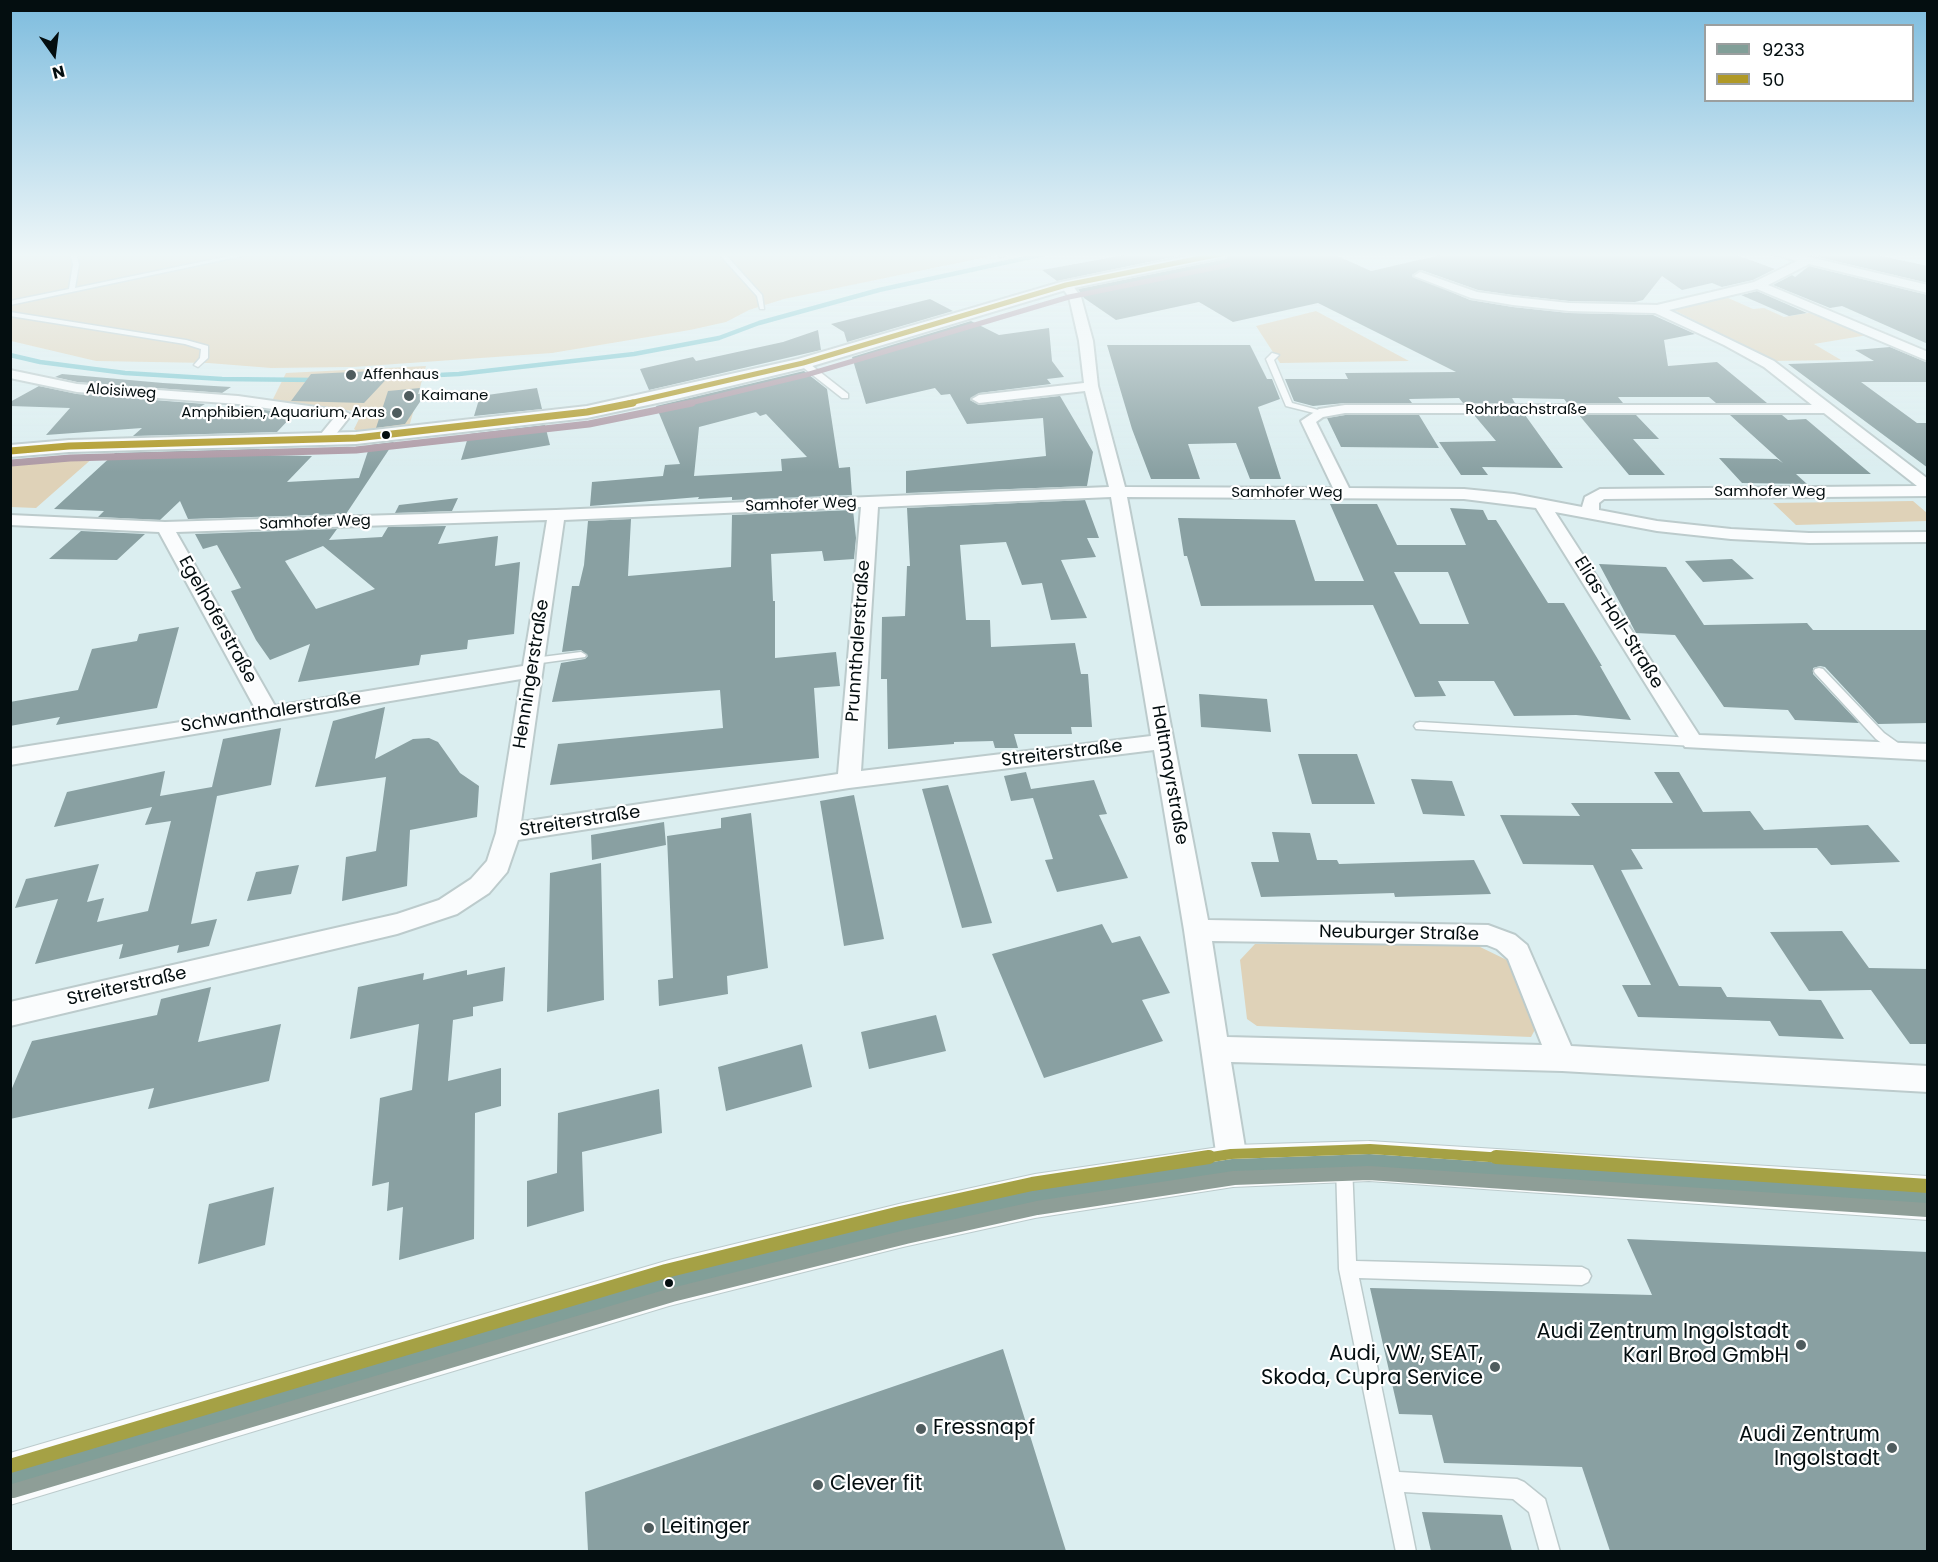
<!DOCTYPE html>
<html>
<head>
<meta charset="utf-8">
<style>
  body { margin:0 }
  #map { position:relative; width:1938px; height:1562px; overflow:hidden; background:#dbeef0; font-family:Poppins,sans-serif }
  canvas { display:block }
  .frame { position:absolute; inset:0; border:12px solid #040e10; pointer-events:none }
  .legend { position:absolute; left:1704px; top:24px; width:210px; height:78px; box-sizing:border-box; background:#fff; border:2px solid #9b9f9f; margin:0; padding:8px 10px; list-style:none; font-size:18px; color:#040e10 }
  .legend li { display:flex; align-items:center; gap:12px; height:30px }
  .legend b { width:30px; border:2px solid #9b9f9f }
  .north { position:absolute; left:24px; top:24px; width:60px; height:60px; -webkit-text-stroke:4px #fff; paint-order:stroke; rotate:166deg; font-size:16px; font-weight:700; line-height:24px; text-align:center; color:#040e10 }
  .north::after { content:''; display:block; margin:auto; width:21px; height:27px; background:#040e10; clip-path:polygon(50% 0,100% 100%,50% 72%,0 100%) }
</style>
</head>
<body>
<div id="map">
<canvas width="1938" height="1562"></canvas>
<div class="frame"></div>
<ul class="legend">
<li><b style="height:8px;background:#819f98"></b>9233</li>
<li><b style="height:8px;background:#b09926"></b>50</li>
</ul>
<div class="north">N</div>
</div>
<script>
const g = document.querySelector('canvas').getContext('2d');
g.lineJoin = 'round';
function fillPath(path, color) { g.fillStyle = color; g.fill(path, 'evenodd'); }
const toPath = rows => new Path2D(rows.map(r => 'M' + r).join(''));
function strokePath(path, color, width, dash) { g.strokeStyle = color; g.lineWidth = width; g.lineCap = dash ? 'butt' : 'round'; g.setLineDash(dash || []); g.stroke(path); }
function write(font, color, halo, rows, align = 'center') {
  g.font = font + ' Poppins,sans-serif'; g.lineWidth = 4.5; g.setLineDash([]); g.textBaseline = 'middle'; g.strokeStyle = halo; g.fillStyle = color; for (const [text, x, y, turn = 0] of rows) {
    g.save(); g.translate(x, y); g.rotate((+turn || 0) * Math.PI / 180); g.textAlign = isNaN(turn) ? turn : align; if (halo) g.strokeText(text, 0, 0); g.fillText(text, 0, 0); g.restore();
  }
}
const green = toPath([
  [10,253,1006,253,784,299,749,310,726,322,690,330,552,353,353,367,271,368,208,363,96,361,11,341],
  [1726,297,1753,309,1764,308,1784,317,1814,312,1868,335,1814,344,1841,360,1773,361,1674,310],
  [1316,311,1409,361,1280,363,1256,326],
  [426,366,409,427,358,432,354,429,360,417,357,417,357,413,354,411,272,401,286,373],
  [94,457,36,508,11,507,11,464],
  [1913,501,1927,513,1927,521,1796,525,1773,503],
  [1255,944,1476,945,1511,962,1538,1024,1531,1037,1257,1026,1247,1019,1240,960]
]);
const stream = toPath([
  [10,355,40,362,125,373,222,379,316,380],
  [377,378,459,374,634,354,719,338,759,323,879,290,1049,253]
]);
const building = toPath([
  [1136,253,1192,253,1057,281,1042,270],
  [1235,253,1331,253,1371,271,1449,253,1731,253,1775,269,1753,280,1722,287,1712,283,1682,290,1662,276,1643,300,1635,302,1569,301,1513,295,1478,290,1421,270,1412,275,1470,300,1513,307,1569,313,1653,315,1695,334,1664,340,1668,366,1717,362,1767,403,1716,403,1709,397,1618,397,1623,403,1567,403,1564,399,1512,398,1515,403,1463,403,1459,398,1409,399,1412,403,1345,403,1313,406,1294,401,1285,379,1348,379,1345,373,1456,372,1318,303,1233,322,1199,302,1116,320,1084,298,1078,289,1226,259],
  [1822,253,1867,253,1928,266,1928,283,1818,257],
  [1809,266,1928,295,1928,344,1842,306,1830,308,1773,285,1792,275,1795,277],
  [1757,291,1807,313,1789,316,1741,295],
  [930,299,953,311,847,342,844,332,831,324],
  [971,321,999,335,1049,328,1052,361,1064,377,1047,379,1051,384,979,393,970,400,979,405,1060,396,1093,452,1087,486,906,493,906,471,1046,456,1043,418,967,424,950,394,941,395,935,388,866,404,852,357],
  [818,330,821,350,649,390,640,369,693,357,696,361,783,342],
  [1107,345,1250,345,1267,379,1272,379,1280,399,1258,407,1281,479,1250,479,1236,443,1188,444,1200,479,1151,479,1132,429],
  [1890,347,1928,363,1928,382,1861,382,1917,423,1928,423,1928,468,1788,364,1874,361,1855,350],
  [395,370,364,403,291,401,311,374],
  [804,371,827,389,839,468,850,467,852,495,732,500,732,497,698,499,699,497,590,506,592,482,663,476,665,465,680,464,656,406],
  [756,412,760,416,766,414,807,457,781,459,782,471,694,476,699,427],
  [62,374,163,383,231,387,222,393,77,382,55,377],
  [39,386,77,394,205,404,198,408,251,408,294,414,277,432,133,436,142,428,46,435,70,408,10,406,10,402],
  [420,388,418,394,426,393,405,424,376,428,388,391],
  [537,388,542,409,474,416,480,396],
  [1345,415,1419,415,1439,448,1341,447,1327,418],
  [1474,415,1525,415,1563,468,1482,467,1488,475,1461,475,1439,442,1496,441],
  [1579,415,1636,415,1659,439,1633,439,1665,475,1629,475],
  [1730,415,1782,415,1788,420,1806,419,1871,474,1796,474,1807,484,1742,483,1719,458,1777,459,1783,463],
  [545,425,550,445,461,460,469,434],
  [394,442,346,514,188,519,180,501,160,520,98,517,104,511,54,509,115,453,260,449,254,455,312,456,287,482,359,478,370,445],
  [458,498,452,511,395,513,399,505],
  [1085,500,1099,538,1087,538,1096,557,1061,560,1087,618,1051,620,1042,583,1022,585,1006,542,960,545,966,620,990,620,991,647,1075,643,1081,674,1088,674,1092,727,1071,727,1072,734,1014,734,1018,748,995,748,993,741,954,742,954,744,888,749,887,679,881,679,882,617,905,616,907,566,910,566,907,508],
  [1330,504,1377,504,1397,545,1466,545,1450,508,1483,510,1488,520,1496,520,1548,603,1564,603,1602,666,1600,666,1631,720,1576,715,1514,716,1494,681,1438,681,1446,696,1415,697,1373,605,1201,606,1187,556,1184,556,1178,518,1295,520,1315,581,1364,581],
  [1394,572,1448,572,1469,624,1420,624],
  [853,510,856,538,854,559,824,561,822,551,771,554,773,601,775,601,775,658,836,652,840,686,814,688,819,758,550,785,558,744,723,728,720,690,552,702,561,663,585,659,588,656,581,650,562,652,572,586,579,586,584,565,588,521,631,519,628,576,731,567,732,515],
  [446,526,438,544,498,536,495,566,520,562,514,634,468,640,467,649,421,655,419,665,298,682,310,644,270,660,256,640,231,591,241,588,217,545,203,549,195,534,337,529,329,540,382,537,388,527],
  [323,546,375,589,316,609,285,561],
  [81,531,145,534,117,560,49,559],
  [1732,559,1754,579,1703,582,1685,561],
  [1599,564,1666,567,1704,625,1807,623,1813,630,1928,630,1928,723,1878,724,1825,667,1820,666,1813,668,1813,674,1859,723,1795,720,1788,710,1724,707,1675,635,1636,633],
  [179,627,157,708,56,725,60,717,10,726,10,702,78,690,92,649,137,641,139,634],
  [1199,694,1267,699,1271,732,1201,727],
  [385,707,375,759,413,739,429,738,438,742,460,773,479,786,477,817,410,830,407,886,342,901,346,857,376,851,386,777,315,787,333,721],
  [281,728,271,785,217,796,191,924,217,919,209,946,177,953,179,945,119,959,123,944,35,964,58,899,15,908,26,879,99,864,87,902,104,898,97,922,148,911,171,821,145,825,152,807,54,827,67,792,165,771,160,796,212,787,223,739],
  [1298,754,1357,754,1375,804,1312,804],
  [1026,772,1031,789,1094,780,1107,814,1099,815,1128,878,1057,892,1045,860,1053,859,1033,798,1011,801,1004,776],
  [1654,772,1679,772,1703,812,1750,811,1764,830,1868,825,1900,862,1831,865,1817,848,1631,849,1643,869,1621,870,1679,986,1721,987,1727,997,1821,1000,1844,1039,1779,1036,1770,1021,1638,1017,1622,985,1651,985,1593,865,1523,864,1500,815,1580,816,1571,803,1673,803],
  [1411,779,1452,781,1465,816,1423,814],
  [948,785,992,923,962,928,922,789],
  [854,795,884,939,844,946,820,801],
  [751,813,768,968,727,976,728,994,659,1006,658,980,673,978,667,836,721,828,721,818],
  [664,822,666,845,592,860,591,835],
  [1272,832,1310,833,1317,860,1337,860,1339,864,1474,860,1491,894,1395,897,1394,893,1261,897,1251,862,1279,862],
  [601,863,604,1000,547,1012,550,873],
  [299,865,291,894,247,901,256,872],
  [1102,924,1112,943,1140,936,1170,993,1142,1000,1163,1041,1044,1078,992,954],
  [1842,931,1869,968,1928,969,1928,1044,1910,1044,1871,990,1809,991,1770,932],
  [505,967,503,1001,473,1007,473,1016,453,1020,448,1081,501,1068,501,1106,475,1113,474,1239,399,1260,403,1207,387,1211,389,1182,372,1186,380,1098,412,1090,419,1024,350,1039,358,987,424,973,423,980,467,970,467,975],
  [211,987,198,1042,281,1024,269,1081,148,1109,154,1088,10,1119,10,1093,32,1041,157,1015,161,999],
  [936,1015,946,1051,869,1069,861,1032],
  [802,1044,812,1087,726,1111,718,1067],
  [659,1089,662,1133,582,1152,584,1211,527,1227,527,1181,557,1173,558,1113],
  [274,1187,265,1245,198,1264,209,1204],
  [1627,1239,1928,1252,1928,1551,1610,1551,1582,1467,1444,1463,1432,1415,1399,1414,1370,1288,1652,1295],
  [1003,1349,1066,1551,588,1551,585,1492],
  [1422,1512,1502,1515,1512,1551,1431,1551]
]);
const service = toPath([
  [70,253,76,253,79,264,75,288,244,253,256,253,10,305,10,301,69,289,73,264,70,253],
  [718,253,724,253,762,295,764,309,760,309,757,296,718,253],
  [997,253,1003,253,1005,256,1000,257,997,253],
  [10,312,186,340,208,346,208,358,198,367,194,365,200,358,201,349,185,344,10,316,10,312],
  [1272,353,1279,355,1274,360,1292,403,1322,411,1322,415,1286,406,1266,359,1272,353],
  [800,361,806,361,848,394,848,398,842,398,800,365,800,361],
  [581,652,586,655,585,657,534,664,529,661,534,658,581,652],
  [1819,668,1823,669,1884,733,1905,748,1907,751,1905,754,1897,754,1876,739,1815,673,1814,671,1815,669,1819,668],
  [1420,722,1693,738,1699,742,1693,746,1416,729,1414,726,1416,723,1420,722],
  [1344,1157,1350,1159,1352,1165,1356,1261,1582,1267,1588,1270,1591,1276,1588,1282,1582,1285,1359,1278,1399,1472,1517,1479,1524,1482,1545,1499,1560,1552,1540,1552,1529,1512,1513,1499,1404,1492,1416,1552,1396,1552,1339,1269,1336,1165,1338,1159,1344,1157]
]);
const minor = toPath([
  [515,253,527,253,527,254,521,257,515,253],
  [1771,253,1792,253,1928,285,1928,293,1809,264,1768,285,1928,352,1928,361,1757,289,1669,310,1774,361,1928,479,1928,496,1604,499,1599,503,1599,510,1657,521,1731,529,1809,533,1928,532,1928,542,1809,543,1731,539,1657,531,1555,512,1699,735,1928,744,1928,760,1685,747,1536,508,1464,499,1127,497,1208,920,1488,925,1515,935,1527,945,1571,1046,1928,1066,1928,1092,1562,1071,1231,1062,1248,1166,1244,1176,1233,1181,1222,1176,1218,1166,1184,930,1154,750,849,788,518,840,507,872,489,893,457,914,397,934,10,1026,10,1002,397,914,439,900,471,879,487,861,496,833,521,679,10,765,10,749,256,710,159,532,10,525,10,515,165,522,556,510,1109,487,1085,391,979,403,972,399,979,395,1084,383,1079,341,1069,297,1060,285,1066,281,1070,282,1081,297,1093,341,1098,386,1125,487,1333,488,1301,421,1319,409,1345,405,1812,405,1764,367,1724,345,1655,313,1569,311,1513,305,1471,298,1414,276,1420,272,1477,292,1513,297,1569,303,1657,305,1754,282,1797,261,1771,253],
  [1345,413,1824,413,1917,486,1600,489,1585,497,1582,507,1514,494,1464,489,1349,488,1316,422,1323,417,1345,413],
  [1111,497,1151,736,861,771,878,507,1111,497],
  [861,507,838,774,521,822,564,520,861,507],
  [547,520,523,666,275,706,176,532,547,520],
  [1212,941,1487,945,1497,949,1508,959,1542,1045,1227,1037,1212,941],
  [10,370,77,384,238,396,344,411,351,415,329,443,324,445,316,440,334,418,238,404,77,392,10,378,10,370]
]);
const tertiary = toPath([
  [1204,253,1233,253,1226,257,1069,289,809,367,676,399,587,418,356,444,69,452,10,457,10,445,69,440,356,432,587,406,798,359,1061,282,1204,253]
]);
const secondary = toPath([
  [1369,1141,1928,1176,1928,1220,1369,1181,1233,1187,1035,1218,903,1247,669,1306,10,1505,10,1453,669,1260,903,1203,1035,1174,1233,1145,1369,1141]
]);
const bus1 = toPath([
  [10,1479,669,1283,903,1225,1035,1196,1233,1166,1369,1161,1928,1198]
]);
const bus2Far1 = toPath([
  [625,404,803,363,1066,285,1226,253]
]);
const bus2 = toPath([
  [10,451,69,446,356,438,587,412,633,403]
]);
const bus3 = toPath([
  [13,1491,672,1295,906,1237,1037,1208,1234,1178,1369,1173,1927,1210]
]);
const bus4Far1 = toPath([
  [1199,1159,1231,1154,1370,1149,1519,1159]
]);
const bus4 = toPath([
  [1496,1157,1928,1186],
  [10,1466,666,1271,900,1213,1032,1184,1209,1157]
]);
const bus5Far1 = toPath([
  [686,404,806,375,1069,297,1228,265]
]);
const bus5 = toPath([
  [11,463,70,458,356,450,589,424,692,403]
]);
const markers = [
  [351,375,6,"#4f5c5e"],
  [409,396,6,"#4f5c5e"],
  [397,413,6,"#4f5c5e"],
  [386,435,5,"#040e10"],
  [669,1283,5,"#040e10"],
  [1801,1345,6,"#4f5c5e"],
  [1495,1367,6,"#4f5c5e"],
  [921,1429,6,"#4f5c5e"],
  [1892,1448,6,"#4f5c5e"],
  [818,1485,6,"#4f5c5e"],
  [649,1528,6,"#4f5c5e"]
];
const farPoinames = [
  ["Affenhaus",363,375],
  ["Kaimane",421,396],
  ["Amphibien, Aquarium, Aras",385,413,"right"]
];
const farStreetnames = [
  ["Aloisiweg",121,392,4],
  ["Rohrbachstraße",1526,410],
  ["Samhofer Weg",1770,492],
  ["Samhofer Weg",1287,493],
  ["Samhofer Weg",801,505,-2],
  ["Samhofer Weg",315,523,-2]
];
const streetNames = [
  ["Egelhoferstraße",217,620,61],
  ["Elias-Holl-Straße",1618,623,58],
  ["Prunnthalerstraße",859,641,-86],
  ["Henningerstraße",532,674,-81],
  ["Schwanthalerstraße",271,713,-9],
  ["Streiterstraße",1062,754,-7],
  ["Haltmayrstraße",1169,775,80],
  ["Streiterstraße",580,822,-9],
  ["Neuburger Straße",1399,934,1],
  ["Streiterstraße",127,987,-13]
];
const nearPoinames = [
  ["Audi Zentrum Ingolstadt",1789,1333],
  ["Karl Brod GmbH",1789,1357],
  ["Audi, VW, SEAT,",1483,1355],
  ["Skoda, Cupra Service",1483,1379],
  ["Fressnapf",933,1429,"left"],
  ["Audi Zentrum",1880,1436],
  ["Ingolstadt",1880,1460],
  ["Clever fit",830,1485,"left"],
  ["Leitinger",661,1528,"left"]
];
fillPath(green, '#dfd2b8');
strokePath(stream, '#7dc8d0', 4.5);
fillPath(building, '#89a0a2');
strokePath(service, '#bccbcc', 3);
strokePath(minor, '#bccbcc', 4);
strokePath(tertiary, '#bccbcc', 4);
strokePath(secondary, '#bccbcc', 2);
fillPath(service, '#fafcfd');
fillPath(minor, '#fafcfd');
fillPath(tertiary, '#fafcfd');
fillPath(secondary, '#fafcfd');
strokePath(bus1, '#819f98', 14);
strokePath(bus2Far1, '#b09926', 5);
strokePath(bus2, '#b09926', 7);
strokePath(bus3, '#8e9e97', 14);
strokePath(bus4Far1, '#a5a145', 10);
strokePath(bus4, '#a5a145', 14);
strokePath(bus5Far1, '#ad98a4', 5);
strokePath(bus5, '#ad98a4', 7);
const sky = g.createLinearGradient(0, 0, 0, 472);
sky.addColorStop(0, '#7dbcde');
sky.addColorStop(0.54, '#eff7f8');
sky.addColorStop(1, '#eff7f800');
g.fillStyle = sky;
g.fillRect(0, 0, 1938, 472);
for (const [x, y, r, color] of markers) { const dot = new Path2D(); dot.arc(x, y, r, 0, 2 * Math.PI); g.fillStyle = color; g.fill(dot); strokePath(dot, '#fff', 2); }
write('15px', '#040e10', '#fff', farPoinames, 'left');
write('15px', '#040e10', '#fff', farStreetnames);
write('18px', '#040e10', '#fff', streetNames);
write('21px', '#040e10', '#fff', nearPoinames, 'right');
</script>
</body>
</html>
